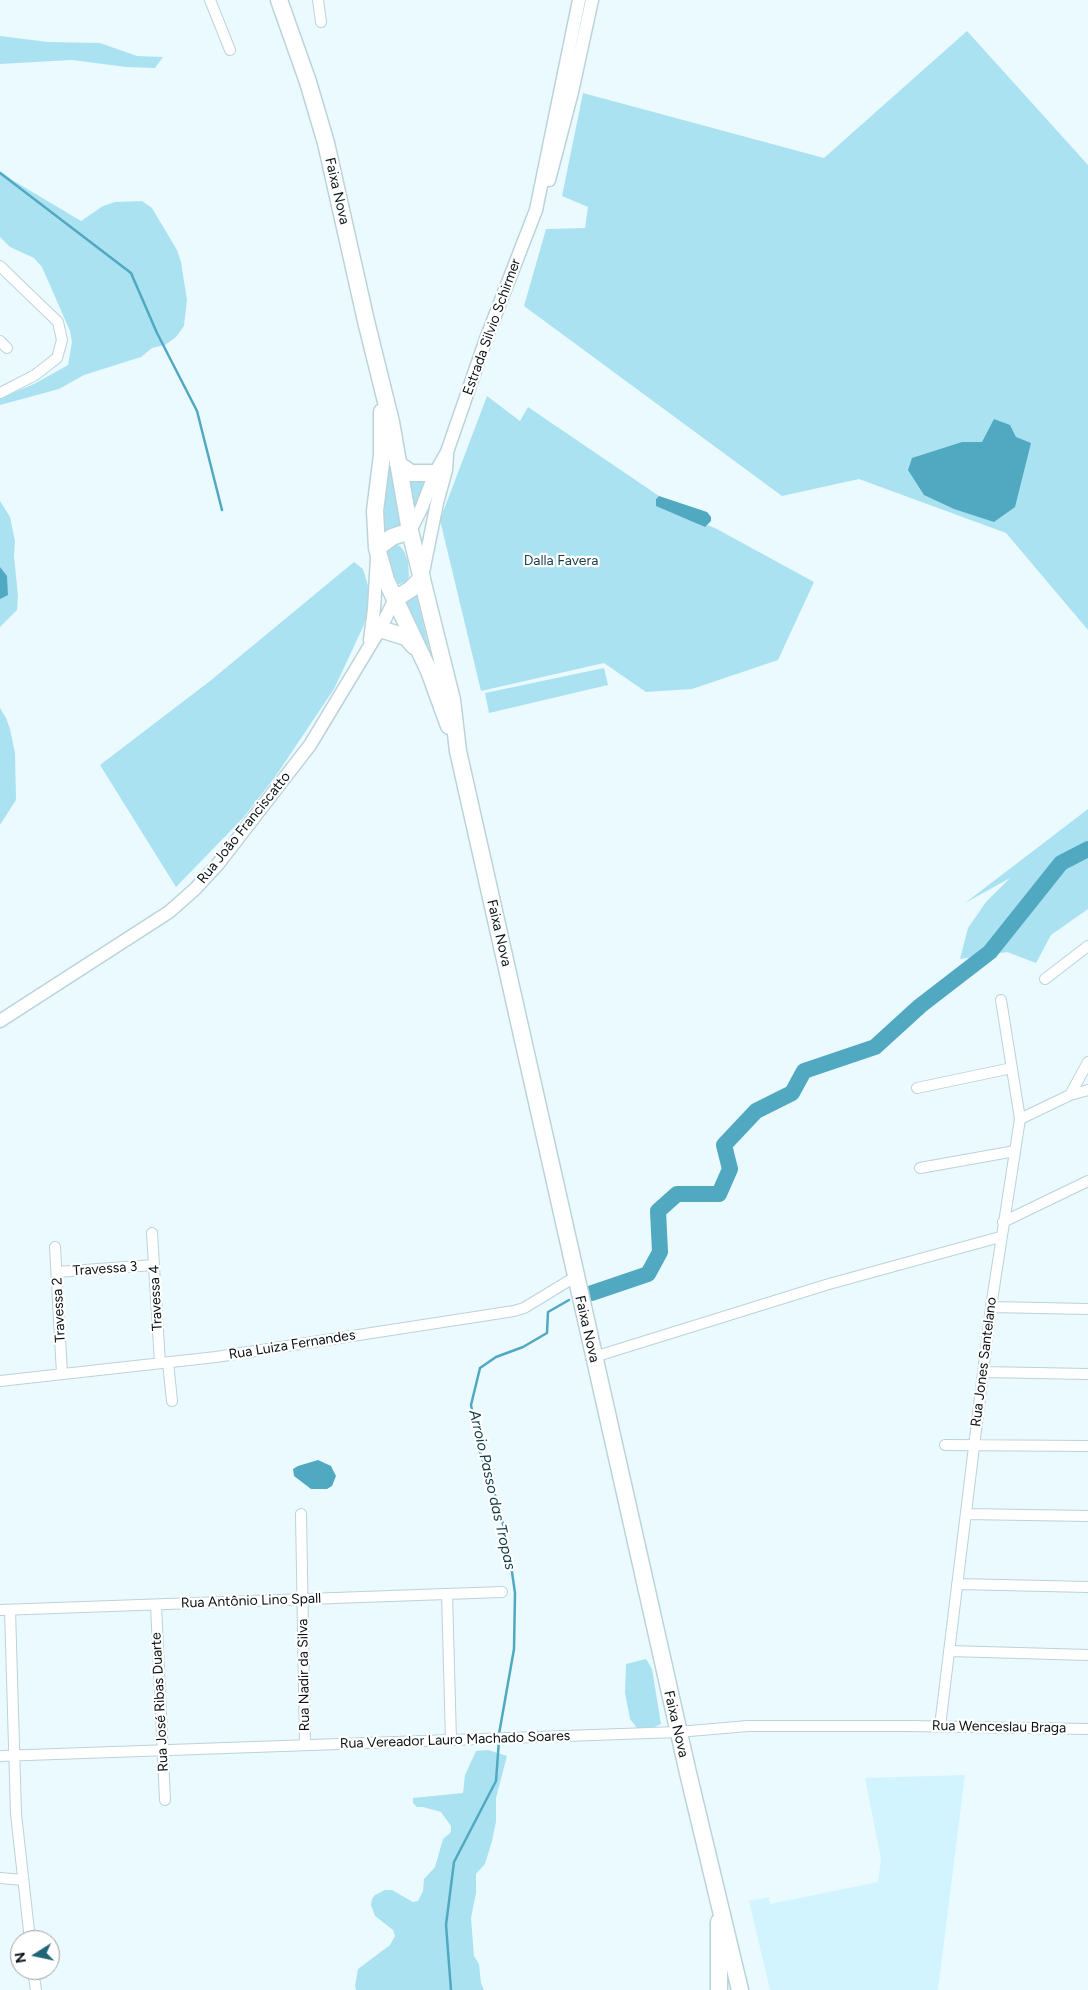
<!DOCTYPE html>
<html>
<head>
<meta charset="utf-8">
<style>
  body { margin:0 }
  #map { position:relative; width:1088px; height:1990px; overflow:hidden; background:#ebfaff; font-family:Figtree,sans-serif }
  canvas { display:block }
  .north { position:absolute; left:10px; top:1930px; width:50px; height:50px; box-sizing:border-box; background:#fff; border:1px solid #9ca0a1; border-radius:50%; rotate:260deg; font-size:14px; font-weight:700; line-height:20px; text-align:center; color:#081114 }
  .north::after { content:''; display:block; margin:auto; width:18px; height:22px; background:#216677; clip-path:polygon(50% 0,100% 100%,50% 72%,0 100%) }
</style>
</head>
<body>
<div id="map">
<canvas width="1088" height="1990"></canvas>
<div class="north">N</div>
</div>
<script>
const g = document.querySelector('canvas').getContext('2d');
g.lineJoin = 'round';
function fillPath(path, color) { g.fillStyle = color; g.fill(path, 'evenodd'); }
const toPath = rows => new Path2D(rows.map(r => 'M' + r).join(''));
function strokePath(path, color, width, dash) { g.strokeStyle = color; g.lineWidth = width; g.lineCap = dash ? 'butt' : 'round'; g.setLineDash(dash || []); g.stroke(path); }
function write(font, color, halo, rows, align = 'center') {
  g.font = font + ' Figtree,sans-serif'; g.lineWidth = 4.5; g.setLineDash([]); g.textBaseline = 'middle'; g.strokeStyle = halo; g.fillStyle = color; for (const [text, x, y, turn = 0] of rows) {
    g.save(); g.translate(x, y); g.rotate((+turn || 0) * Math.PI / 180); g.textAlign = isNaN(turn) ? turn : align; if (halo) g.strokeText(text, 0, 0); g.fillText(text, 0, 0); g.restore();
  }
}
const built = toPath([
  [965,1775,938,1990,770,1990,749,1901,769,1897,770,1904,878,1882,881,1859,865,1778]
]);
const green = toPath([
  [967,31,1088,165,1088,630,1006,533,859,479,782,496,524,306,546,229,585,228,588,207,562,196,583,93,824,158],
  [0,36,48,42,100,43,137,56,163,57,155,68,126,67,72,60,0,64],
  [0,171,14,181,81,221,103,206,115,202,142,201,152,208,177,250,181,262,187,300,184,326,176,337,165,345,152,348,141,357,84,375,59,389,0,405,0,398,34,384,68,365,72,342,70,331,42,267,34,258,10,247,0,237],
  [487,396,520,421,528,407,659,496,656,499,704,527,707,525,715,528,814,582,778,660,692,689,646,692,604,663,481,691,440,520],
  [389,457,401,527,382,537],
  [406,476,429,478,414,517],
  [0,501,10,517,15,541,14,556,18,596,17,610,0,627],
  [392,544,400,546,404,551,408,562,409,576,407,581,400,584,397,584,391,580,385,552],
  [354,562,363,569,372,599,363,627,334,689,275,777,243,818,176,887,100,765,210,681],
  [416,593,435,673,420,631,404,600],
  [604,668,608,685,489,713,485,693],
  [0,708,6,718,10,729,15,753,16,800,0,825],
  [1088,809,1088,909,1051,935,1036,963,1007,952,960,959,968,928,986,902,1010,878,965,903],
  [646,1659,652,1669,661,1724,652,1728,637,1728,630,1719,625,1693,626,1664],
  [488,1750,507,1756,496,1798,496,1822,492,1841,485,1864,476,1874,476,1893,471,1918,474,1956,479,1964,481,1983,484,1990,356,1990,355,1986,358,1969,390,1945,395,1936,393,1930,375,1916,371,1905,372,1899,375,1895,385,1890,392,1890,413,1902,418,1901,423,1891,424,1879,435,1867,443,1839,451,1832,451,1826,441,1812,423,1807,417,1807,413,1803,413,1798,463,1793,465,1775,476,1751]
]);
const water = toPath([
  [994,419,1010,425,1016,437,1031,443,1015,507,994,522,954,509,924,495,908,470,912,458,962,442,982,442],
  [659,496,707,512,711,517,711,521,705,527,656,506,656,499],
  [0,567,7,576,8,595,0,599],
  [318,1460,331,1466,336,1476,332,1486,327,1489,311,1489,294,1476,293,1469,298,1466]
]);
const stream = toPath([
  [0,173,131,273,157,333,197,411,222,510],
  [499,1734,514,1649,515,1593,509,1551,499,1507,479,1449,471,1405,480,1368,496,1357,523,1347,547,1333,548,1312,569,1300],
  [451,1990,446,1925,454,1862,496,1781,499,1740]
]);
const river = toPath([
  [592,1293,648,1274,660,1252,658,1211,677,1194,719,1194,730,1169,724,1145,756,1111,792,1093,804,1071,875,1047,920,1006,990,952,1061,863,1088,849]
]);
const minor = toPath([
  [210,0,230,50],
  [318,0,321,22],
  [0,266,58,322,62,340,57,358,35,375,0,393],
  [0,341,7,348],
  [1045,979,1088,946],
  [917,1088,1012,1068],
  [1070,1095,1088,1062],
  [1020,1119,1070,1095,1088,1090],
  [920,1168,1015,1151],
  [1003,1222,1088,1181],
  [152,1233,160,1363],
  [55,1247,62,1374],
  [57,1272,154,1265],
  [991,1307,1088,1309],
  [594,1357,829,1284,1000,1237],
  [168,1362,172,1401],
  [983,1372,1088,1374],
  [0,1381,216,1357,514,1311,524,1308,575,1277],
  [945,1445,1088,1446],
  [301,1514,305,1745],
  [966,1514,1088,1516],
  [957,1584,1088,1587],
  [447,1594,451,1740],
  [156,1605,165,1800],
  [0,1610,502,1592],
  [10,1610,16,1814,30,1940],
  [949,1651,1088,1655],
  [940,1726,991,1307,1020,1119,1001,1000],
  [0,1756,678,1732,748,1726,910,1726,1088,1729],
  [0,1878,23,1880],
  [33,1970,36,1990]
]);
const tertiary = toPath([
  [549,180,572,92,592,0],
  [410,531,422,507,435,473,447,452,486,339,536,210,579,0],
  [422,577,437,503,446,470,447,455],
  [370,640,374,609,377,558],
  [0,1021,169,912,195,889,218,864,310,745,380,629,395,599]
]);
const trunk = toPath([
  [279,0,308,82,326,143,366,321,391,422,410,531,452,700,458,751,688,1773,740,1990],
  [382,412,382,455,375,511,377,548,386,580,429,671,449,726],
  [398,464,411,473,435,473],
  [377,548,392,537,410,531],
  [395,599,411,589,422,578],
  [380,629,406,637,414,646],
  [719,1990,719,1922]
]);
const streetNames = [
  ["Faixa Nova",337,191,77],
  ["Estrada Silvio Schirmer",492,327,-70],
  ["Rua João Franciscatto",244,828,-51],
  ["Faixa Nova",499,933,77],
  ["Travessa 3",105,1269,-4],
  ["Travessa 4",156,1298,-93],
  ["Travessa 2",59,1310,-93],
  ["Faixa Nova",587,1329,77],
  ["Rua Luiza Fernandes",292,1345,-9],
  ["Rua Jones Santelano",984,1362,-83],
  ["Rua Antônio Lino Spall",251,1601,-2],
  ["Rua Nadir da Silva",304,1675,-91],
  ["Rua José Ribas Duarte",160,1702,-93],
  ["Faixa Nova",676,1724,77],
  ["Rua Wenceslau Braga",999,1727,1],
  ["Rua Vereador Lauro Machado Soares",455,1740,-2]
];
const parkNames = [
  ["Dalla Favera",561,561]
];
const waterNames = [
  ["Arroio Passo das Tropas",492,1490,77]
];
fillPath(built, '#d1f4fe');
fillPath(green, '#abe2f2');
fillPath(water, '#50a9c1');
strokePath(stream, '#50a9c1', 2.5);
strokePath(river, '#50a9c1', 16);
strokePath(minor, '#bad3da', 12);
strokePath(tertiary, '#bad3da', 15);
strokePath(trunk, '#bad3da', 19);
strokePath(minor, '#fff', 10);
strokePath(tertiary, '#fff', 12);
strokePath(trunk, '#fff', 16);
write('14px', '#081114', '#fff', streetNames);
write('14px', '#153e49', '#fff', parkNames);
write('italic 15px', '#17404b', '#fff', waterNames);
</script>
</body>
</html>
